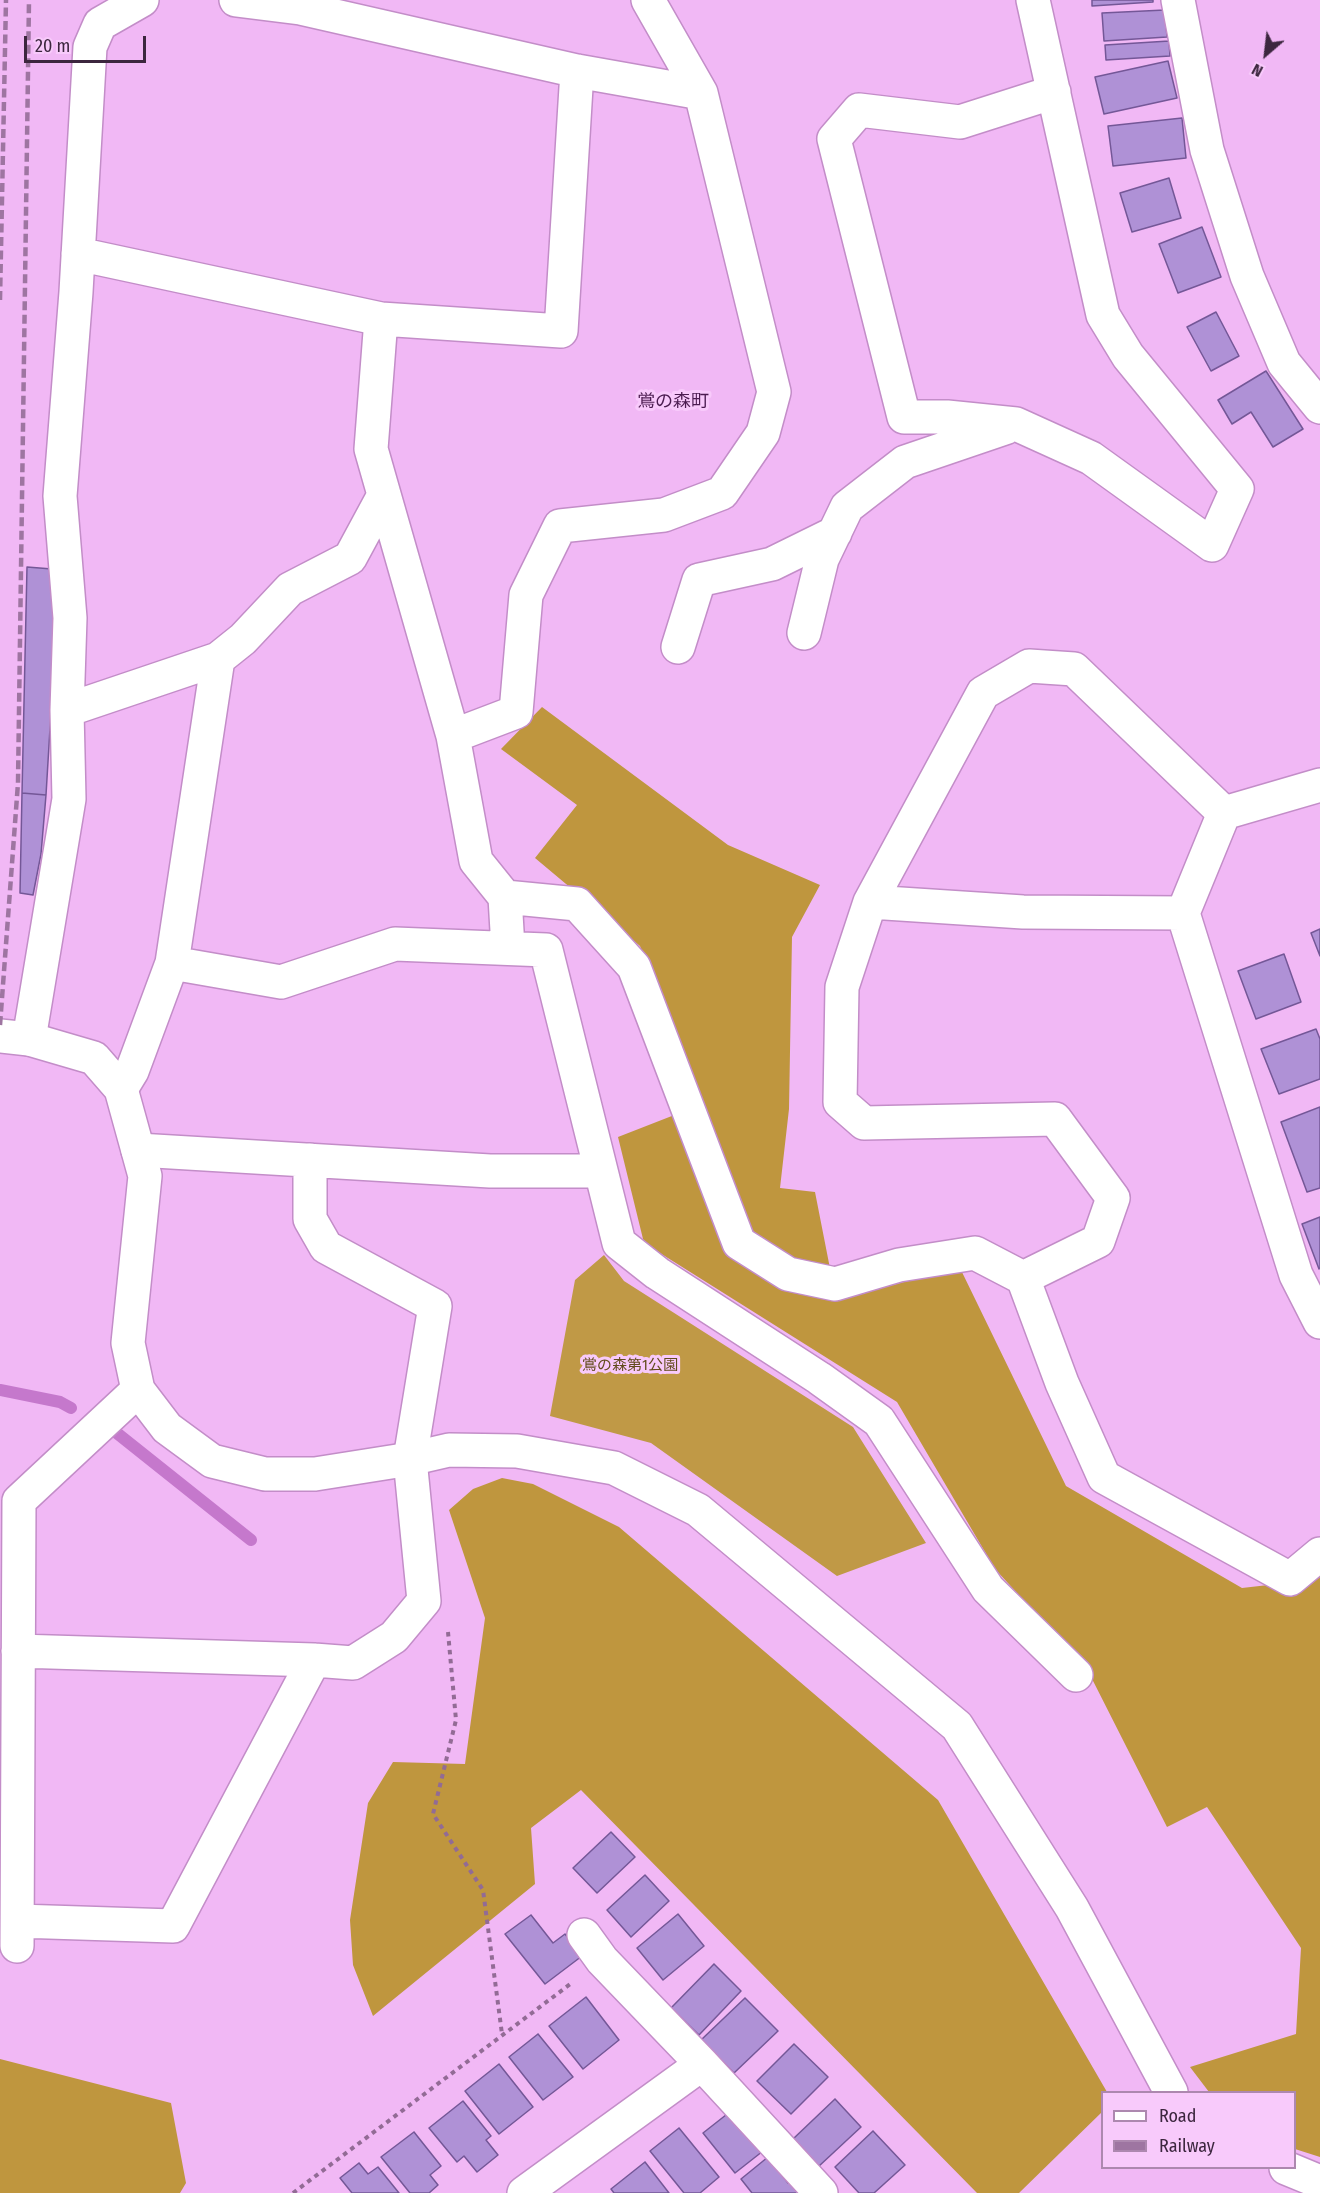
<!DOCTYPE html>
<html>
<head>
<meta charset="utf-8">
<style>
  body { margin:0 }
  #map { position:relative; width:1320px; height:2193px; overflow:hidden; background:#f1b8f5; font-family:"Fira Sans Condensed",sans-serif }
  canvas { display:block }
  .legend { position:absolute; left:1101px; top:2091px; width:195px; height:78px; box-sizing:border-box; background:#f8cafb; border:2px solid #ad88af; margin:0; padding:8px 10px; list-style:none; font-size:18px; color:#3c263e }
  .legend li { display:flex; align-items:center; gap:12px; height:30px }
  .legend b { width:30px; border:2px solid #ad88af }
  .north { position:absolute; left:1236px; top:24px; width:60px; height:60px; -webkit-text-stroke:4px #f8cafb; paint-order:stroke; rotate:208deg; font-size:16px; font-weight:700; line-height:24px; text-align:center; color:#3c263e }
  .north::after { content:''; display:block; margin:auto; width:21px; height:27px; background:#3c263e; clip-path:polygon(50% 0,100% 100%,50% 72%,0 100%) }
  .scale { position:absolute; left:24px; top:36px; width:122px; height:27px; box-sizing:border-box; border:3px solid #3c263e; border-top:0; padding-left:8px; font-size:18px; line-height:21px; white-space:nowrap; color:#3c263e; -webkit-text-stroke:4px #f8cafb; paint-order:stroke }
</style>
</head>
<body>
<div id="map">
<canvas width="1320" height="2193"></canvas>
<ul class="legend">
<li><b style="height:8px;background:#fff"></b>Road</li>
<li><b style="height:8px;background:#9e75a1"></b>Railway</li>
</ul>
<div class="north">N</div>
<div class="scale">20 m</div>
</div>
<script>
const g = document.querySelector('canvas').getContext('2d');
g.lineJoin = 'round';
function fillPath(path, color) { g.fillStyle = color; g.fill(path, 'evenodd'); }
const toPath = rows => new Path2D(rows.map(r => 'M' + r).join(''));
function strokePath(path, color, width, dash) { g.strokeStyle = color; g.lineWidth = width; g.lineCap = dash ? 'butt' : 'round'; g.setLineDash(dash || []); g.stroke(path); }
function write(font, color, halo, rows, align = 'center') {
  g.font = font + ' "Fira Sans Condensed","Noto Sans JP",sans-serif'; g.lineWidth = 6; g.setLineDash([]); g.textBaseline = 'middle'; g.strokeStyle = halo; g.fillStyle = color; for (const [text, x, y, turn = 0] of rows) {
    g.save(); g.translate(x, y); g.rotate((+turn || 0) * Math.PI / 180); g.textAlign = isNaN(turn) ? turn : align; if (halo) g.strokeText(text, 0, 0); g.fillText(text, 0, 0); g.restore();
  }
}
const green = toPath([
  [604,1255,624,1281,853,1427,926,1543,837,1576,651,1443,550,1416,575,1280]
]);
const forest = toPath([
  [542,707,728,845,820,885,792,937,789,1109,780,1188,815,1192,836,1299,960,1268,1066,1486,1242,1588,1312,1580,1320,1573,1320,2157,1295,2149,1294,2092,1209,2092,1190,2067,1296,2034,1301,1948,1207,1807,1167,1827,1087,1669,995,1569,897,1402,644,1243,618,1137,700,1105,640,946,535,858,577,805,501,749],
  [502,1478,533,1484,619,1527,938,1800,1107,2092,1102,2092,1102,2112,1019,2193,977,2193,581,1790,531,1828,535,1884,373,2016,353,1965,350,1920,368,1803,393,1762,465,1764,485,1618,449,1510,473,1489],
  [0,2059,171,2103,186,2183,180,2193,0,2193]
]);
const stream = toPath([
  [0,1390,60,1402,71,1408],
  [113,1430,251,1540]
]);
const building = toPath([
  [1092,0,1153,0,1153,2,1092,6,1092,0],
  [1165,10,1167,37,1104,41,1102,13,1165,10],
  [1169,41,1170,56,1106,60,1105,45,1169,41],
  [1168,61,1177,98,1104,114,1095,77,1168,61],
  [1182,118,1186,158,1113,166,1108,126,1182,118],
  [1169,178,1181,218,1132,232,1120,193,1169,178],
  [1202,227,1221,277,1178,293,1159,244,1202,227],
  [1216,312,1239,356,1211,371,1187,327,1216,312],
  [1266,371,1303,429,1273,447,1251,412,1232,424,1218,400,1266,371],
  [27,567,52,569,55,645,46,795,22,793,27,567],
  [22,793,46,795,41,854,33,895,20,893,22,793],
  [1320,929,1320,956,1311,933,1320,929],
  [1284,954,1301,1002,1256,1019,1238,971,1284,954],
  [1316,1029,1320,1039,1320,1079,1279,1094,1261,1049,1316,1029],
  [1320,1107,1320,1188,1307,1192,1281,1122,1320,1107],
  [1320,1217,1320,1268,1319,1269,1302,1224,1320,1217],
  [611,1832,635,1857,597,1893,573,1868,611,1832],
  [645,1875,669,1901,631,1937,607,1910,645,1875],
  [678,1914,704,1946,663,1980,637,1948,678,1914],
  [531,1915,553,1943,565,1934,582,1956,545,1984,505,1934,531,1915],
  [714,1964,741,1991,699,2035,671,2008,714,1964],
  [586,1997,619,2040,583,2069,549,2026,586,1997],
  [745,1998,778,2031,734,2073,701,2040,745,1998],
  [538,2034,573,2077,543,2100,509,2057,538,2034],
  [794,2044,828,2077,791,2114,757,2081,794,2044],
  [499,2064,533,2107,499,2134,465,2091,499,2064],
  [835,2099,861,2127,818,2167,793,2139,835,2099],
  [463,2101,491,2136,486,2140,498,2155,477,2172,464,2156,457,2162,429,2128,463,2101],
  [731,2111,763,2151,735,2173,703,2133,731,2111],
  [679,2128,719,2177,700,2193,684,2193,650,2151,679,2128],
  [873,2131,905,2165,874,2193,859,2193,835,2167,873,2131],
  [414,2132,441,2166,430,2175,438,2185,429,2193,410,2193,381,2157,414,2132],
  [768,2157,788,2183,796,2177,805,2187,797,2193,752,2193,741,2179,768,2157],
  [645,2162,669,2193,614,2193,611,2189,645,2162],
  [359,2163,368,2174,378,2167,399,2193,352,2193,340,2178,359,2163]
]);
const path = toPath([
  [448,1632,456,1720,433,1814,483,1890,502,2034],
  [293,2193,573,1982]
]);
const minor = toPath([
  [236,0,300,8,577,71,701,93],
  [1033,0,1103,315,1128,356,1237,489,1212,545,1091,458,1016,424,947,417,904,417,834,139,859,110,960,122,1054,92],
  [1178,0,1207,150,1247,276,1284,363,1320,407],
  [78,254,381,319,371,449,453,736,476,861,505,897,508,948],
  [381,319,561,331,577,71],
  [804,633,822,559,847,507,905,462,1005,428],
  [678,647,699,580,772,564,835,533],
  [67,710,218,659,243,639,290,589,350,558,384,495],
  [453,736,516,712,526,595,560,526,664,515,722,493,763,433,774,392,701,93,648,0],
  [1224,813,1320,785],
  [505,897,577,904,634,967,739,1243,788,1274,835,1284,899,1265,975,1253,1023,1278,1062,1383,1104,1477,1290,1579,1320,1554],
  [870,902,1023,912,1183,913],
  [172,963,218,659],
  [29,1039,69,799,67,710,70,618,60,496,76,292,90,47,100,24,142,0],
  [121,1089,132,1071,172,963,281,982,395,944,546,950,619,1243,657,1273,819,1378,879,1421,988,1589,1076,1675],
  [138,1150,490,1171,601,1171],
  [1023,1278,1098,1241,1113,1198,1055,1119,864,1123,840,1102,842,987,870,902,983,693,1029,666,1074,669,1224,813,1183,913,1296,1275,1320,1322],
  [18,1651,314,1660,353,1663,394,1637,424,1601,410,1459,435,1306,326,1247,310,1219,310,1160],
  [18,1921,173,1926,314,1660],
  [584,1935,602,1960,702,2064,821,2193],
  [17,1946,19,1501,138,1390],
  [524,2193,702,2064]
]);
const tertiary = toPath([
  [0,1036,29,1039,94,1058,121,1089,145,1176,128,1343,138,1390,167,1428,212,1461,265,1474,315,1474,410,1459,449,1450,517,1451,614,1468,698,1510,957,1726,1072,1908,1171,2092],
  [1286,2168,1320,2182]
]);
const rail = toPath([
  [0,300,6,0],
  [0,1025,18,783,29,0]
]);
const parkNames = [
  ["鴬の森第1公園",630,1366]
];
const quarterNames = [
  ["鴬の森町",673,402]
];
fillPath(green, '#c09946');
fillPath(forest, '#bf963e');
strokePath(stream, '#c578cc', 12);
fillPath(building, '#af91d6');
strokePath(building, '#745797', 1.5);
strokePath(minor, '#c38dc8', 36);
strokePath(tertiary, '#c38dc8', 36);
strokePath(path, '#926b95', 4, [4.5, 4.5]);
strokePath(minor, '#fff', 33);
strokePath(tertiary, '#fff', 33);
strokePath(rail, '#9e75a1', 4.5, [9, 4.5]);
write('15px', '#624c1d', '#f8cafb', parkNames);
write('18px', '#4b1c50', '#f8cafb', quarterNames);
</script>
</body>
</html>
